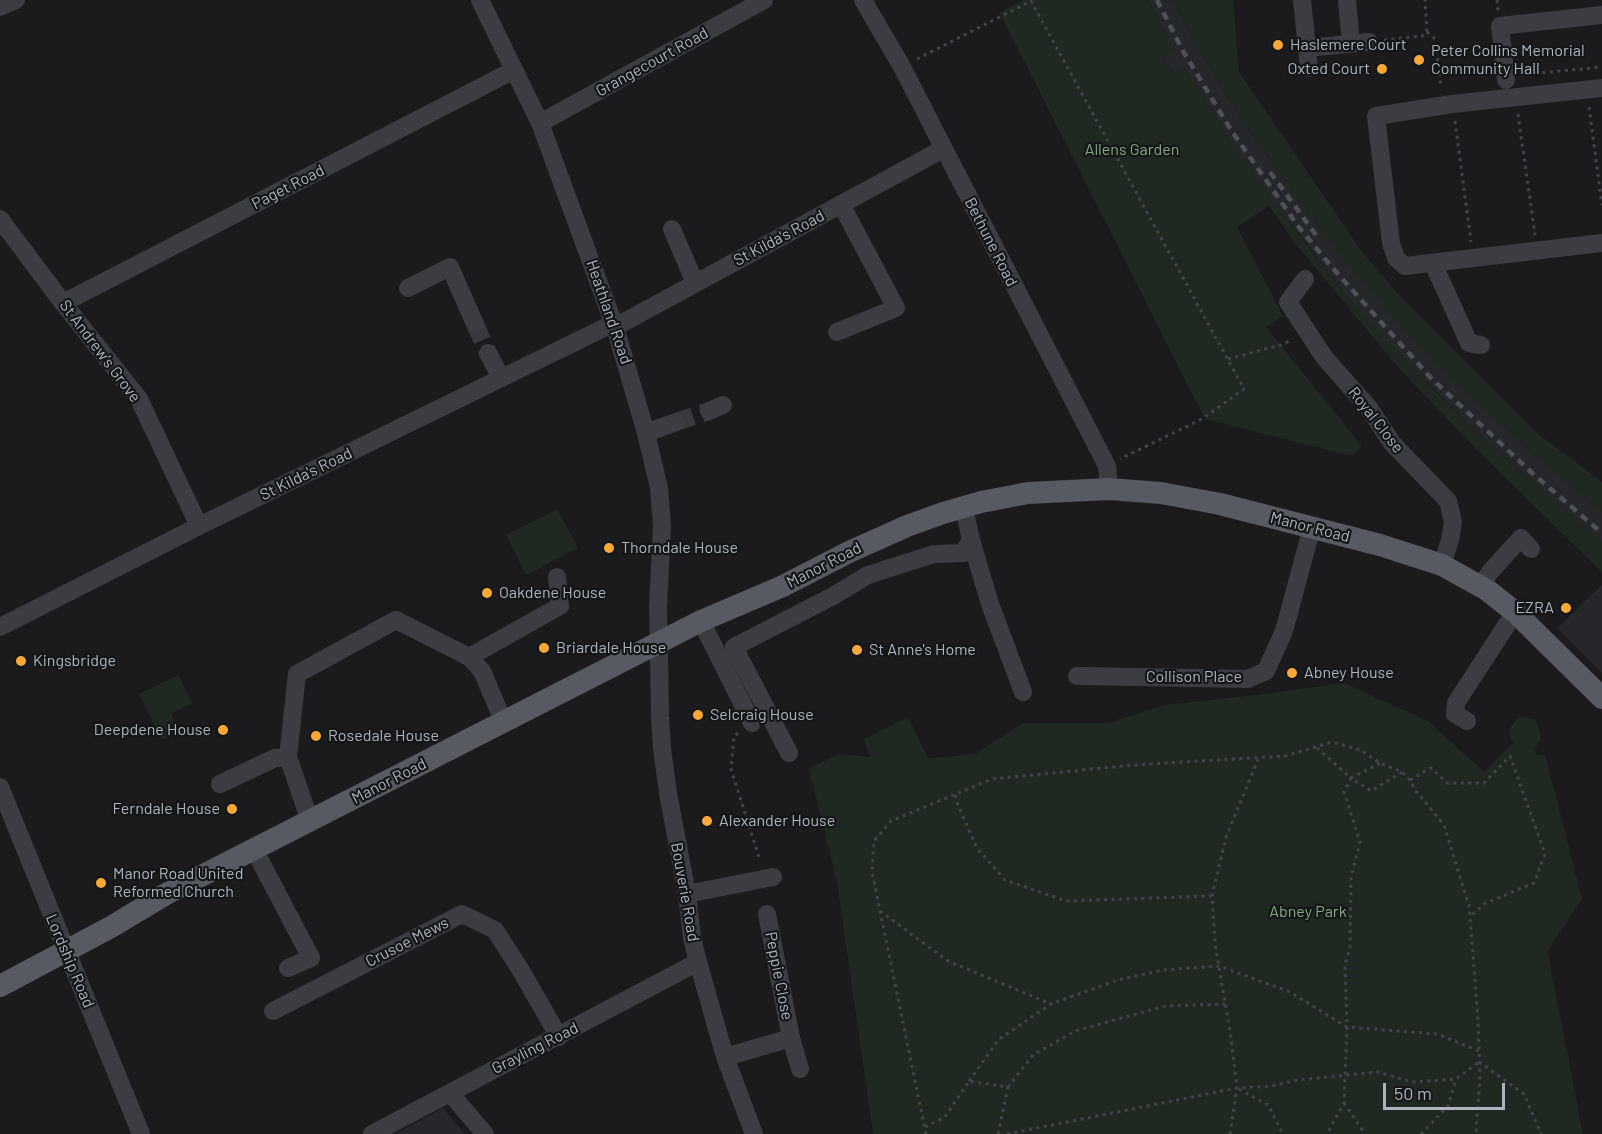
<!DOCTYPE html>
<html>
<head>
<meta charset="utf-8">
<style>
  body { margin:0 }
  #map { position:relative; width:1602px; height:1134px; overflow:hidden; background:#1b1b1d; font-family:Barlow,sans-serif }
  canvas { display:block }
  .scale { position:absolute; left:1383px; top:1083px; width:122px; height:27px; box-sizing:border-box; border:3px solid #adb3bd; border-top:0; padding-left:8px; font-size:18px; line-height:21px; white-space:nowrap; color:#adb3bd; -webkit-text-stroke:4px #151618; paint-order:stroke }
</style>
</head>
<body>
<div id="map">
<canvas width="1602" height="1134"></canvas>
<div class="scale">50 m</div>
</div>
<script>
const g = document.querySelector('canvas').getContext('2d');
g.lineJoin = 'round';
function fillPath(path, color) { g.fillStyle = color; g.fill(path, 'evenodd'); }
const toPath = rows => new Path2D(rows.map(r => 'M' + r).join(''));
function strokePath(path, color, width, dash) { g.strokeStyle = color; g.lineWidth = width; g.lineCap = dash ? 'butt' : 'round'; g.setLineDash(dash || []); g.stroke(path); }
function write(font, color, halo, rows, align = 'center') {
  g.font = font + ' Barlow,sans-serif'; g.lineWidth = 4.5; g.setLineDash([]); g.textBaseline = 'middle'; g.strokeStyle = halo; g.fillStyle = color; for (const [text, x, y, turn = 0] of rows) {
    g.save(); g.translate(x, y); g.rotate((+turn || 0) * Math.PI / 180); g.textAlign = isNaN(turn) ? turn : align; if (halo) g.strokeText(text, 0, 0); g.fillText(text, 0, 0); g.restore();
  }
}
const built = toPath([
  [1148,0,1172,0,1213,73,1249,131,1325,236,1403,329,1492,417,1602,512,1602,542,1478,433,1391,345,1347,296,1269,195,1233,145,1186,69,1174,75,1163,56,1175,50],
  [1602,585,1602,673,1557,628],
  [443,1108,465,1134,395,1134]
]);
const green = toPath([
  [1024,0,1148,0,1175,50,1163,56,1173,74,1185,68,1233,145,1311,251,1347,296,1438,394,1478,433,1602,542,1602,572,1477,450,1397,366,1298,247,1269,206,1237,227,1283,316,1266,327,1362,446,1352,456,1205,419,1000,13],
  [1172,0,1233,0,1239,72,1362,252,1400,296,1538,434,1602,482,1602,512,1492,417,1447,375,1403,329,1362,282,1325,236,1249,131,1213,73],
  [557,509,578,548,526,575,506,535],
  [178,675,192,703,171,714,179,731,162,740,139,694],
  [1344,683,1428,721,1484,772,1513,743,1509,733,1512,725,1518,718,1525,717,1535,720,1538,726,1541,739,1534,749,1537,756,1545,754,1582,899,1550,947,1548,954,1583,1134,873,1134,837,881,809,769,838,754,870,757,864,739,908,717,928,758,935,758,975,754,1023,723,1108,723,1163,705,1241,697]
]);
const minorTunnel = toPath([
  [475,324,488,353],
  [676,422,709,411]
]);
const path = toPath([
  [1497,0,1498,10],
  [1427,32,1435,39,1441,88],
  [1384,40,1422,36,1427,32,1425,0],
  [917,59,1031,1,1244,389,1202,419,1120,459],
  [1520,75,1602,67],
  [1589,107,1602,205],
  [1518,114,1535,235],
  [1455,121,1471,242],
  [1228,359,1284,344,1292,339],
  [738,733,734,736,731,769,759,857],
  [1317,748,1351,778,1344,792,1360,842,1351,877,1350,948,1345,965,1347,1027,1344,1103,1327,1134],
  [1380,763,1351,778,1371,791,1402,772],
  [1410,780,1431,768,1447,783,1484,783,1510,756,1545,854,1534,883,1484,904,1470,917],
  [955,795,958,805,977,848,1005,880,1066,901,1212,896],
  [880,911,948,961,1051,1004],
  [1479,1062,1524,1094,1541,1134],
  [969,1081,999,1039,1051,1004,1118,980,1163,970,1219,966,1290,992,1347,1027,1437,1034,1479,1051],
  [1008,1087,1033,1055,1075,1031,1165,1006,1225,1004],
  [1239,1089,1268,1105,1283,1134],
  [1344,1103,1365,1134],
  [925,1127,945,1117,969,1081,1008,1087,998,1134],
  [926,1134,872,872,874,841,891,821,992,779,1133,765,1285,756,1332,742,1361,750,1380,763,1402,772,1410,780,1416,791,1444,825,1469,906,1470,917,1478,1019,1480,1077,1476,1134],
  [1007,1134,1237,1088,1272,1086,1298,1080,1378,1072,1412,1082,1456,1079,1479,1062],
  [1230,1134,1237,1088,1231,1038,1215,943,1212,896,1226,837,1259,757],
  [1421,1134,1448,1106,1456,1079]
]);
const minor = toPath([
  [480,0,540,123,615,327,646,433,659,488,662,527,658,606,660,716,662,749,668,793,687,894,692,938,698,962,725,1057,754,1134],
  [863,0,902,67,1107,466,1109,489],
  [1302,0,1309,68],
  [1347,0,1351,44],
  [0,7,16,0],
  [1307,48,1369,42],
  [1506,80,1500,26,1602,15],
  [1602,88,1452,104,1376,116,1391,243,1396,258,1405,266,1602,243],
  [540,123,764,0],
  [0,219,63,303,139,399,199,526],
  [672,229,695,283],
  [1433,263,1469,343,1481,345],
  [1305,279,1288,302,1307,331,1324,357,1369,408,1392,443,1448,501,1453,522,1450,540,1442,565],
  [408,288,450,267,475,324],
  [63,303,514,70],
  [615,327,943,149],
  [837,332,896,308,841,204],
  [488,353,501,378],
  [709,411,723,405],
  [646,433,676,422],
  [971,540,990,604,1023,692],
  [1481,586,1490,572,1521,538,1531,549],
  [701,621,752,723],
  [0,627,199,526,614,323],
  [469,657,560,606,557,577],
  [1077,676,1248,679,1266,671,1284,631,1312,527],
  [1467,721,1455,714,1456,703,1515,612],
  [789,753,734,647,833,596,868,575,934,554,963,553,971,540,964,507],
  [220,784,275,758,288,757],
  [0,787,141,1134],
  [310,821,288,757,297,674,396,620,469,657,482,671,504,723],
  [254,849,311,958,288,968],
  [687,894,773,877],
  [767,914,791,1038,800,1069],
  [273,1011,462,914,495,930,520,969,559,1037],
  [725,1057,791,1038],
  [450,1093,485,1134],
  [372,1134,698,962]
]);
const major = toPath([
  [0,986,111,927,166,894,701,621,783,586,849,552,907,526,943,513,981,502,1028,493,1109,489,1161,493,1220,504,1380,545,1442,565,1487,590,1515,612,1602,698]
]);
const rail = toPath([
  [1157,0,1183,51,1231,130,1298,226,1331,266,1430,377,1531,472,1602,533],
  [1270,172,1316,235]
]);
const markers = [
  [1278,45,6,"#fba934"],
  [1419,60,6,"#fba934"],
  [1382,69,6,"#fba934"],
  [609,548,6,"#fba934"],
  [487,593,6,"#fba934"],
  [1566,608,6,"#fba934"],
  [544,648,6,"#fba934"],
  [857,650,6,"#fba934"],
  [21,661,6,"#fba934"],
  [1292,673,6,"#fba934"],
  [698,715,6,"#fba934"],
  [223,730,6,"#fba934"],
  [316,736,6,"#fba934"],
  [232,809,6,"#fba934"],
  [707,821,6,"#fba934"],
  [101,883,6,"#fba934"]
];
const poiNames = [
  ["Haslemere Court",1290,45],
  ["Peter Collins Memorial",1431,51],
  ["Community Hall",1431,69],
  ["Oxted Court",1370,69,"right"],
  ["Thorndale House",621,548],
  ["Oakdene House",499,593],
  ["EZRA",1554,608,"right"],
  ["Briardale House",556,648],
  ["St Anne's Home",869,650],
  ["Kingsbridge",33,661],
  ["Abney House",1304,673],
  ["Selcraig House",710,715],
  ["Deepdene House",211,730,"right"],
  ["Rosedale House",328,736],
  ["Ferndale House",220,809,"right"],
  ["Alexander House",719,821],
  ["Manor Road United",113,874],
  ["Reformed Church",113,892]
];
const streetNames = [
  ["Grangecourt Road",652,62,-29],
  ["Paget Road",288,187,-27],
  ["St Kilda's Road",779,238,-28],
  ["Bethune Road",991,242,63],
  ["Heathland Road",609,312,71],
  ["St Andrew's Grove",100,351,53],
  ["Royal Close",1376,420,52],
  ["St Kilda's Road",306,474,-26],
  ["Manor Road",1310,527,14],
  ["Manor Road",824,565,-27],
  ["Collison Place",1194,677],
  ["Manor Road",389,781,-27],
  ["Bouverie Road",685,892,80],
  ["Crusoe Mews",407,942,-27],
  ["Lordship Road",70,961,67],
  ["Peppie Close",779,976,79],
  ["Grayling Road",535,1048,-27]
];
const parkNames = [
  ["Allens Garden",1132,150],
  ["Abney Park",1308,912]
];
fillPath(built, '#26272a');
fillPath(green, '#202921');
strokePath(minorTunnel, '#38393d', 18, [18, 9]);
strokePath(path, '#414449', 3, [3, 4.5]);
strokePath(minor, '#3b3d42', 18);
strokePath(major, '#575a62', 22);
strokePath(rail, '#4e5158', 4.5, [8, 6]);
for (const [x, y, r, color] of markers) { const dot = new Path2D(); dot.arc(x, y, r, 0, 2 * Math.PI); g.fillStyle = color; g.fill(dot); strokePath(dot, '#151618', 2); }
write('16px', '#adb3bd', '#151618', poiNames, 'left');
write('16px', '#adb3bd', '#151618', streetNames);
write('16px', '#84a983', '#151618', parkNames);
</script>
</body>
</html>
